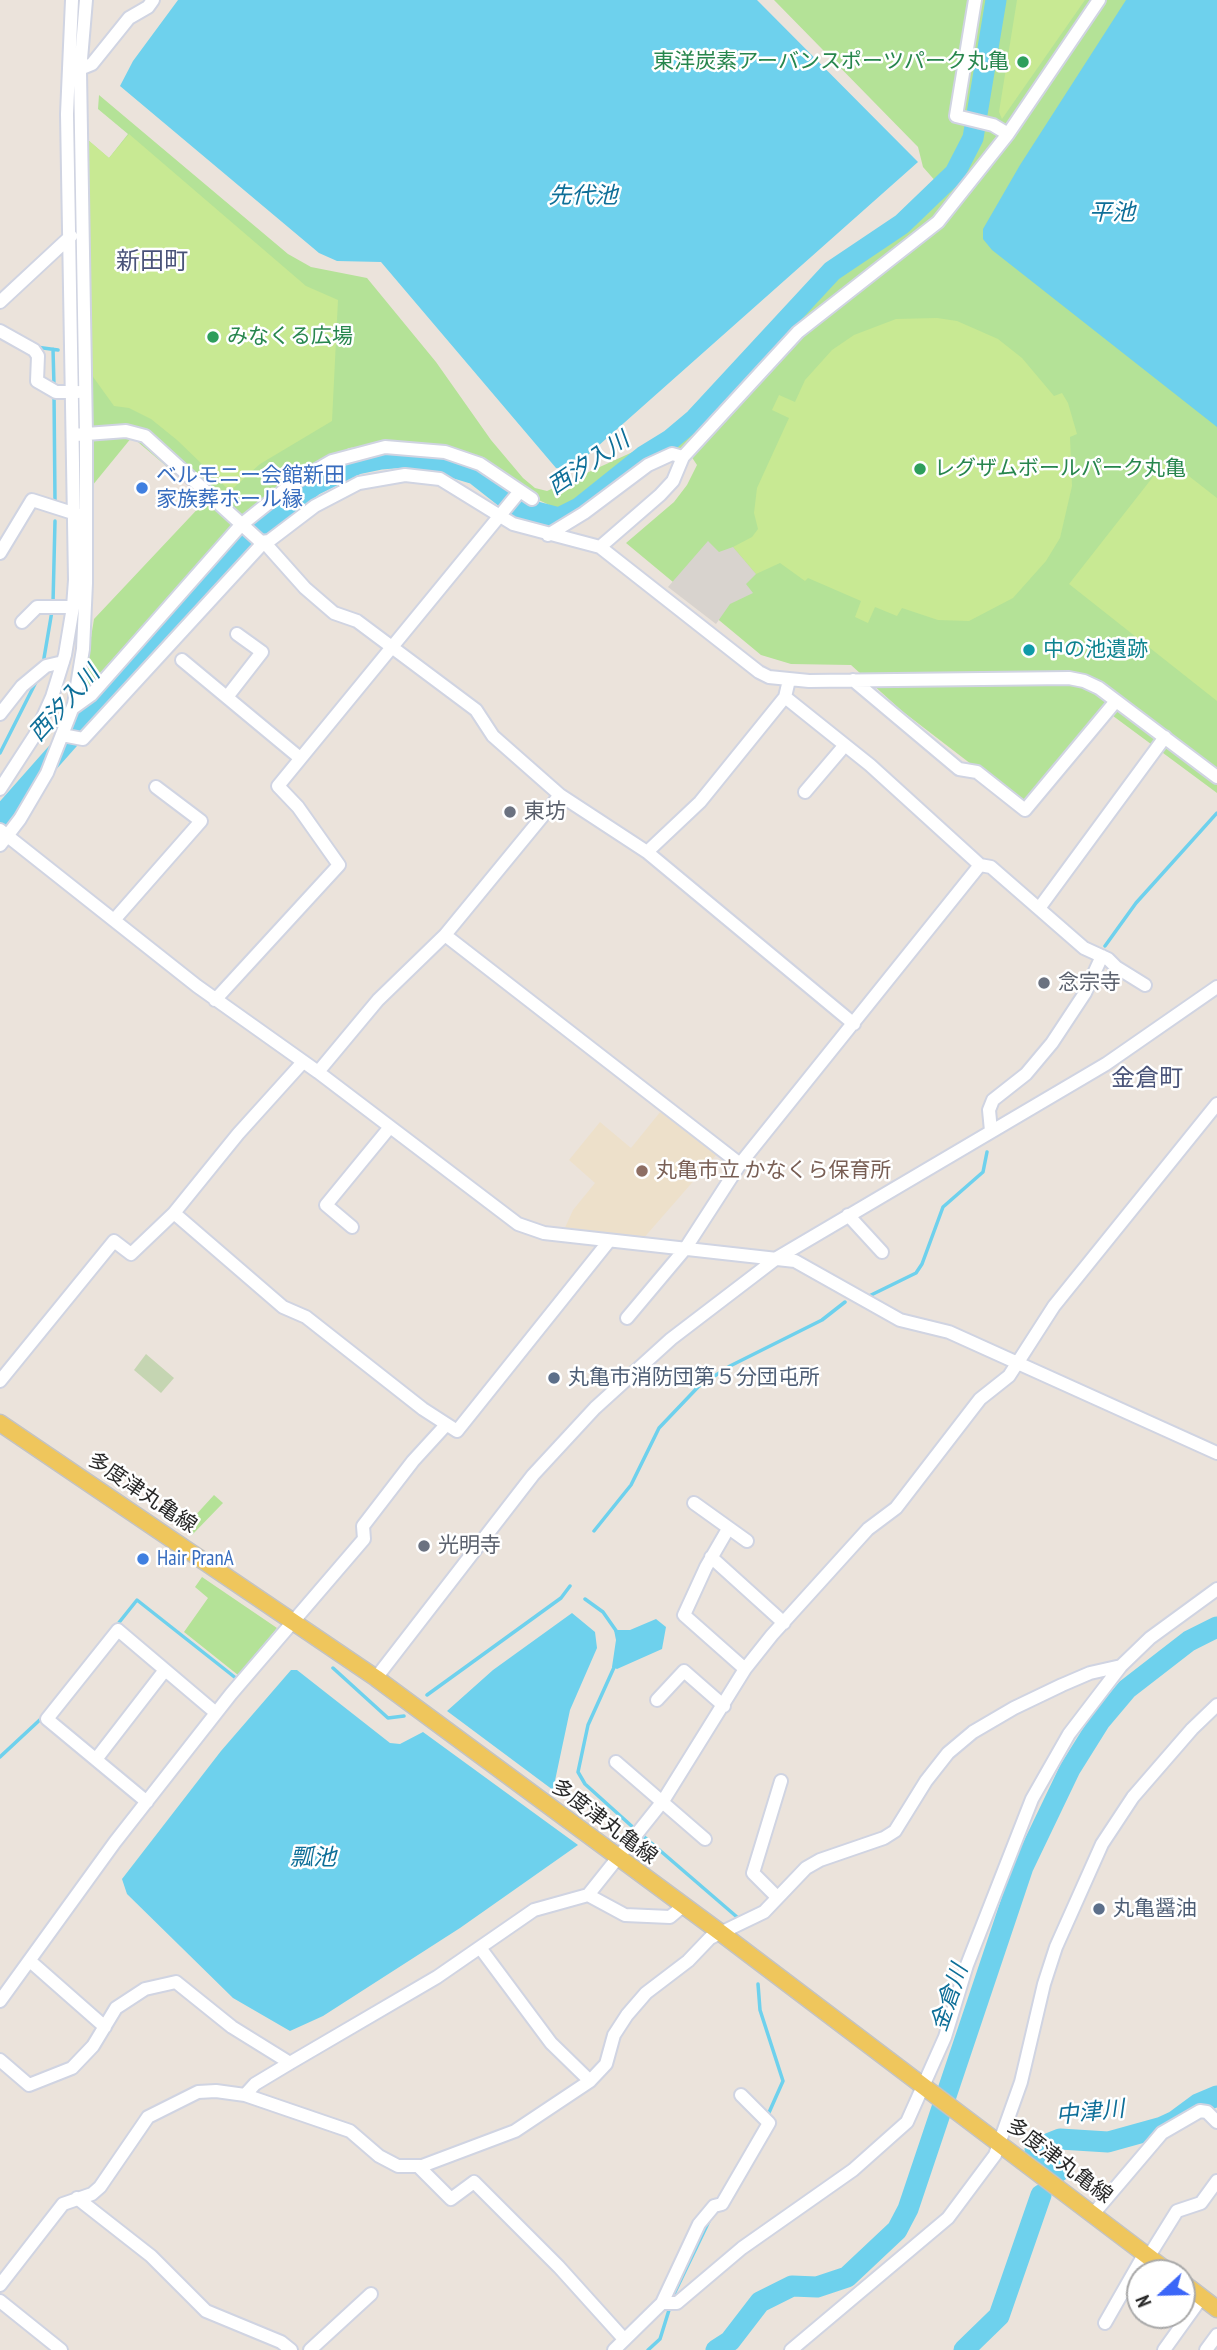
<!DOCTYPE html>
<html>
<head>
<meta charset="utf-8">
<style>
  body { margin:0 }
  #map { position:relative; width:1217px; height:2350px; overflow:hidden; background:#ebe3db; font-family:"PT Sans Narrow",sans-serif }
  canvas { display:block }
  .north { position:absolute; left:1126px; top:2259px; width:70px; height:70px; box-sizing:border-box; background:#fff; border:2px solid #a9a9a9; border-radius:50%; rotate:248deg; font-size:19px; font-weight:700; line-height:28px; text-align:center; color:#292929 }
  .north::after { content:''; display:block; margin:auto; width:24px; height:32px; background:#3b66f8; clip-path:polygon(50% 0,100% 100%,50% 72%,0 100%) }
</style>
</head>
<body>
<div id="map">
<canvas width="1217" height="2350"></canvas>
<div class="north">N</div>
</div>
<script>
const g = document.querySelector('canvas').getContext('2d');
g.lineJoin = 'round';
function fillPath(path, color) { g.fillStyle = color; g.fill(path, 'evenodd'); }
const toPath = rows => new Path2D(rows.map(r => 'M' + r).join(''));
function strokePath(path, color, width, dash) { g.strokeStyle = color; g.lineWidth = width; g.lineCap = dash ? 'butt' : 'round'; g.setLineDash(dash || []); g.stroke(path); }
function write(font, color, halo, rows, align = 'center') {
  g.font = font + ' "PT Sans Narrow","Noto Sans JP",sans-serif'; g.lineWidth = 5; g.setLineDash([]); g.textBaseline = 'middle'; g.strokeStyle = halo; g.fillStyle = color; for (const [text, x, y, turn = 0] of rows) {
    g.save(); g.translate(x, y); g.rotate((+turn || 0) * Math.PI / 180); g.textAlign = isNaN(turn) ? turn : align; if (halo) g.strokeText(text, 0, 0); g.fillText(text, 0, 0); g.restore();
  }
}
const education = toPath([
  [661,1111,718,1153,642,1240,563,1232,573,1210,595,1183,569,1160,600,1122,631,1148]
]);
const green = toPath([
  [774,0,1217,0,1217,793,1105,710,1023,804,902,711,851,665,791,664,761,655,626,543,674,502,687,485,697,465,691,456,656,463,581,520,526,494,510,482,407,443,349,448,294,476,234,524,82,693,94,619,206,500,132,437,92,486,88,140,109,158,128,134,98,109,99,95,288,254,311,267,367,278,436,362,491,440,523,478,535,488,547,491,692,425,838,275,861,258,938,184,923,167,918,147],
  [214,1495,223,1503,192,1535,182,1530],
  [202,1577,277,1628,238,1675,184,1632,208,1598,195,1587]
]);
const cemetery = toPath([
  [146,1354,174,1378,161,1393,134,1370]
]);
const pitch = toPath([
  [1017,0,1085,0,1002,119,999,112],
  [129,134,306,286,338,300,332,421,260,464,230,491,177,440,151,419,129,408,114,406,91,374,88,140,109,158],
  [937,318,957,321,998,339,1022,358,1054,396,1062,393,1068,403,1077,434,1070,437,1072,486,1060,538,1046,561,1013,598,969,621,938,620,902,608,897,616,875,607,868,623,855,617,861,601,808,578,805,581,780,563,756,574,733,547,752,537,758,529,754,513,757,488,789,418,772,410,779,395,795,402,805,380,832,350,854,335,896,319],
  [1167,459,1217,498,1217,701,1069,584]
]);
const plaza = toPath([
  [708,541,719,552,733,547,756,574,746,584,753,593,730,604,716,624,668,587]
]);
const water = toPath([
  [178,0,757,0,918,162,571,470,556,468,381,262,337,261,319,253,120,86,133,61],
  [1126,0,1217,0,1217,427,992,250,983,239,983,229,1020,165],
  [572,1613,595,1632,597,1648,570,1710,553,1790,447,1711,493,1670],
  [656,1619,666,1627,662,1649,617,1669,612,1667,616,1640,614,1630,630,1630],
  [291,1670,297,1670,390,1743,400,1744,423,1732,578,1845,460,1928,323,2016,290,2031,233,1998,127,1894,122,1879,221,1751]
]);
const stream = toPath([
  [36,347,58,350],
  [53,349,54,386],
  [54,393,55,502],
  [53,603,55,521],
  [44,658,52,611],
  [0,753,37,680],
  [1105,946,1136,903,1217,813],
  [867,1297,916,1273,922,1264,943,1207,983,1172,987,1152],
  [594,1531,631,1485,659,1428,699,1386,730,1366,822,1320,845,1302],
  [585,1599,603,1612,617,1632],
  [117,1625,137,1600,237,1679],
  [251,1662,273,1636],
  [616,1663,588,1725,578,1772,585,1784,636,1830],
  [333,1668,388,1718,404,1716],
  [427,1695,561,1598,570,1586],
  [0,1757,44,1716],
  [642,1835,737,1917],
  [758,1984,760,2010,783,2081,767,2117],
  [648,2350,660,2339,674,2294,710,2219]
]);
const river = toPath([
  [0,817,248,537,314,485,357,464,381,459,405,457,432,461,475,474,517,507,559,518,579,508,644,456,670,440,695,419,832,271,902,224,955,173,973,138,996,0],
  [1058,2172,1060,2170,1035,2149,1060,2139,1108,2142,1162,2127,1175,2121,1198,2104,1217,2096],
  [716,2350,730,2341,760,2302,792,2286,817,2287,847,2277,897,2230,908,2209,1023,1867,1070,1769,1100,1721,1127,1689,1189,1641,1217,1627],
  [964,2350,999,2316,1041,2195]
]);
const minor = toPath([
  [975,0,956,116,993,125,1008,134],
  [75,71,92,64,129,18,148,7,153,0],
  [0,302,71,236],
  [0,331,34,350,38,356,37,381,56,392,78,392],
  [73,435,126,431,145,436,261,542,269,541,315,506,359,483,405,475,440,479,513,524,600,547,759,672,769,677,809,681,1069,678,1084,681,1099,688,1217,777],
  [548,535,584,513,648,465,672,454,683,457],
  [600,547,660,495,673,481,683,457,798,332,938,222,1008,134,1099,0],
  [0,553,32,500,79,515],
  [22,622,37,607,73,607],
  [182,660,300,758],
  [789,680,785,697,870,765,980,865,991,867,1084,948,1108,959,1116,967,1145,985],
  [853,680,959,769,977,772,1025,810,1116,701],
  [227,697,262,652,237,634],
  [73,708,91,695,241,525,292,484,332,461,385,447,445,452,480,464,532,499],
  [0,714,22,686,46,666,63,662],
  [62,735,83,739,264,542,305,588,334,613,357,621,476,710,493,736,560,795,647,852,854,1024],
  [0,789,35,735,52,697,65,655,73,607,75,580,67,114,72,0],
  [805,792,845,745],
  [0,830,197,986,318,1072,518,1224,544,1233,795,1261,900,1320,949,1332,1217,1453],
  [0,845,20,819,47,773,74,704,83,649,86,583,86,434,80,71,86,0],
  [647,852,700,802,785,697],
  [1040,907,1165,737],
  [114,920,201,821,156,787],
  [445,935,740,1164],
  [215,1000,339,865,298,807,278,786,520,491],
  [318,1072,378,1000,445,935,560,795],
  [991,1131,989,1110,993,1100,1026,1074,1052,1043,1085,993,1102,956],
  [174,1213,283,1307,306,1317,423,1409,457,1431,609,1241],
  [848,1215,882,1252],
  [352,1227,326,1205,390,1127],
  [627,1318,685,1249,740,1164,980,865],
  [0,1381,114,1241,131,1254,174,1213,238,1134,303,1062],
  [694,1503,747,1541],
  [728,1529,706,1567,684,1615,745,1669],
  [711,1557,784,1623],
  [376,1678,533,1475,595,1408,671,1339,777,1258,1106,1064,1217,987],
  [657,1700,684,1671,724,1706],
  [97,1758,165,1670],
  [616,1762,705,1839],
  [147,1802,47,1719,118,1630,216,1713],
  [588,1895,625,1915,670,1917,683,1906],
  [777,1897,753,1873,781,1781],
  [481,1949,551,2043,590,2081],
  [30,1961,105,2027],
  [0,2001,115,1842,231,1694,364,1539,363,1526,413,1461,445,1426],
  [0,2060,29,2085,72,2068,93,2046,116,2008,145,1989,176,1982,232,2027,290,2063],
  [245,2095,255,2084,290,2063,437,1977,534,1910,588,1895,663,1801,745,1669,772,1635,868,1529,896,1508,980,1399,1009,1376,1054,1306,1217,1104],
  [418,2166,451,2199,474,2182,559,2267,624,2339],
  [77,2198,151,2256,206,2311,281,2342,291,2350],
  [1094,2213,1162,2133,1200,2111,1207,2112,1217,2122],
  [1149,2256,1177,2211,1201,2203,1217,2181],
  [0,2285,63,2204,92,2194,100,2187,148,2117,198,2092,216,2091,245,2095,350,2131,379,2156,398,2166,422,2166,515,2131,590,2081,606,2064,614,2035,627,2015,646,1993,688,1961,710,1938,764,1912,806,1868,820,1860,884,1838,895,1831,926,1781,948,1753,973,1732,1014,1708,1062,1685,1090,1673,1121,1666,1150,1638,1217,1589],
  [0,2301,61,2350],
  [662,2303,699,2224,714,2206,722,2204,769,2123,741,2095],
  [1105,2323,1145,2253],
  [310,2350,371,2294],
  [614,2350,662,2303,677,2303,742,2248,853,2170,907,2122,945,2037,967,1965,1032,1799,1069,1734,1121,1666],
  [791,2350,948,2218,995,2155,1021,2082,1044,1984,1056,1947,1102,1844,1133,1797,1192,1729,1217,1705],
  [1164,2350,1202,2297],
  [1206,2350,1217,2335]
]);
const major = toPath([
  [0,1423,376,1678,721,1933,1170,2273],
  [1182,2282,1217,2309]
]);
const markers = [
  [1023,62,7,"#2e9e5b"],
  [213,337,7,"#2e9e5b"],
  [920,469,7,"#2e9e5b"],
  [142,488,7,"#3f7fe0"],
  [1029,650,7,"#0f9aa8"],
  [510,812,7,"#6b7280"],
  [1044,983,7,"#6b7280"],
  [642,1171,7,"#8d6e63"],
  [554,1378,7,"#5c6f8a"],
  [424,1546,7,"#6b7280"],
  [143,1559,7,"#3f7fe0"],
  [1099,1909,7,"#5c6f8a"]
];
const leisureNames = [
  ["東洋炭素アーバンスポーツパーク丸亀",1009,62,"right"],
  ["みなくる広場",227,337],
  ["レグザムボールパーク丸亀",934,469]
];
const shopNames = [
  ["ベルモニー会館新田",156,476],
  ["家族葬ホール縁",156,500],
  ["Hair PranA",157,1559]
];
const cultureNames = [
  ["中の池遺跡",1043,650]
];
const worshipNames = [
  ["東坊",524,812],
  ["念宗寺",1058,983],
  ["光明寺",438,1546]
];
const educationNames = [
  ["丸亀市立 かなくら保育所",656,1171]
];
const serviceNames = [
  ["丸亀市消防団第５分団屯所",568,1378],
  ["丸亀醤油",1113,1909]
];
const streetNames = [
  ["多度津丸亀線",142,1493,34],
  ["多度津丸亀線",604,1822,37],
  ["多度津丸亀線",1059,2161,37]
];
const waterNames = [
  ["先代池",583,196],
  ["平池",1112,213],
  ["西汐入川",589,464,-34],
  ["西汐入川",65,704,-48],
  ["瓢池",313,1858],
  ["金倉川",950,1998,-71],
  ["中津川",1090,2113,-6]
];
const quarterNames = [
  ["新田町",152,262],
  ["金倉町",1147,1079]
];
fillPath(education, '#ede0ca');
fillPath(green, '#b4e297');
fillPath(cemetery, '#c5d5b2');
fillPath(pitch, '#c8e993');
fillPath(plaza, '#d8d3ce');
fillPath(water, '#6ed1ed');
strokePath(stream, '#6ed1ed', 3.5);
strokePath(river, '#6ed1ed', 21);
strokePath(minor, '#d0d4e2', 16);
strokePath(major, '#c3c3c3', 19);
strokePath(minor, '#fff', 12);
strokePath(major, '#efc65c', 16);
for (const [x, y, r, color] of markers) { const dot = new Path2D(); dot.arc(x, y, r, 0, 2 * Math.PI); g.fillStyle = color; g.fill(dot); strokePath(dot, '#fff', 2.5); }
write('21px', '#27864d', '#fff', leisureNames, 'left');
write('21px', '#366cbe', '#fff', shopNames, 'left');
write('21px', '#0d838f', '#fff', cultureNames, 'left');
write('21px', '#5b616d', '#fff', worshipNames, 'left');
write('21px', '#785e54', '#fff', educationNames, 'left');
write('21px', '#4e5e75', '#fff', serviceNames, 'left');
write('21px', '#292929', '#fff', streetNames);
write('italic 23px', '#0e6f98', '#fff', waterNames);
write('24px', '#4a5479', '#fff', quarterNames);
</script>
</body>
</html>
